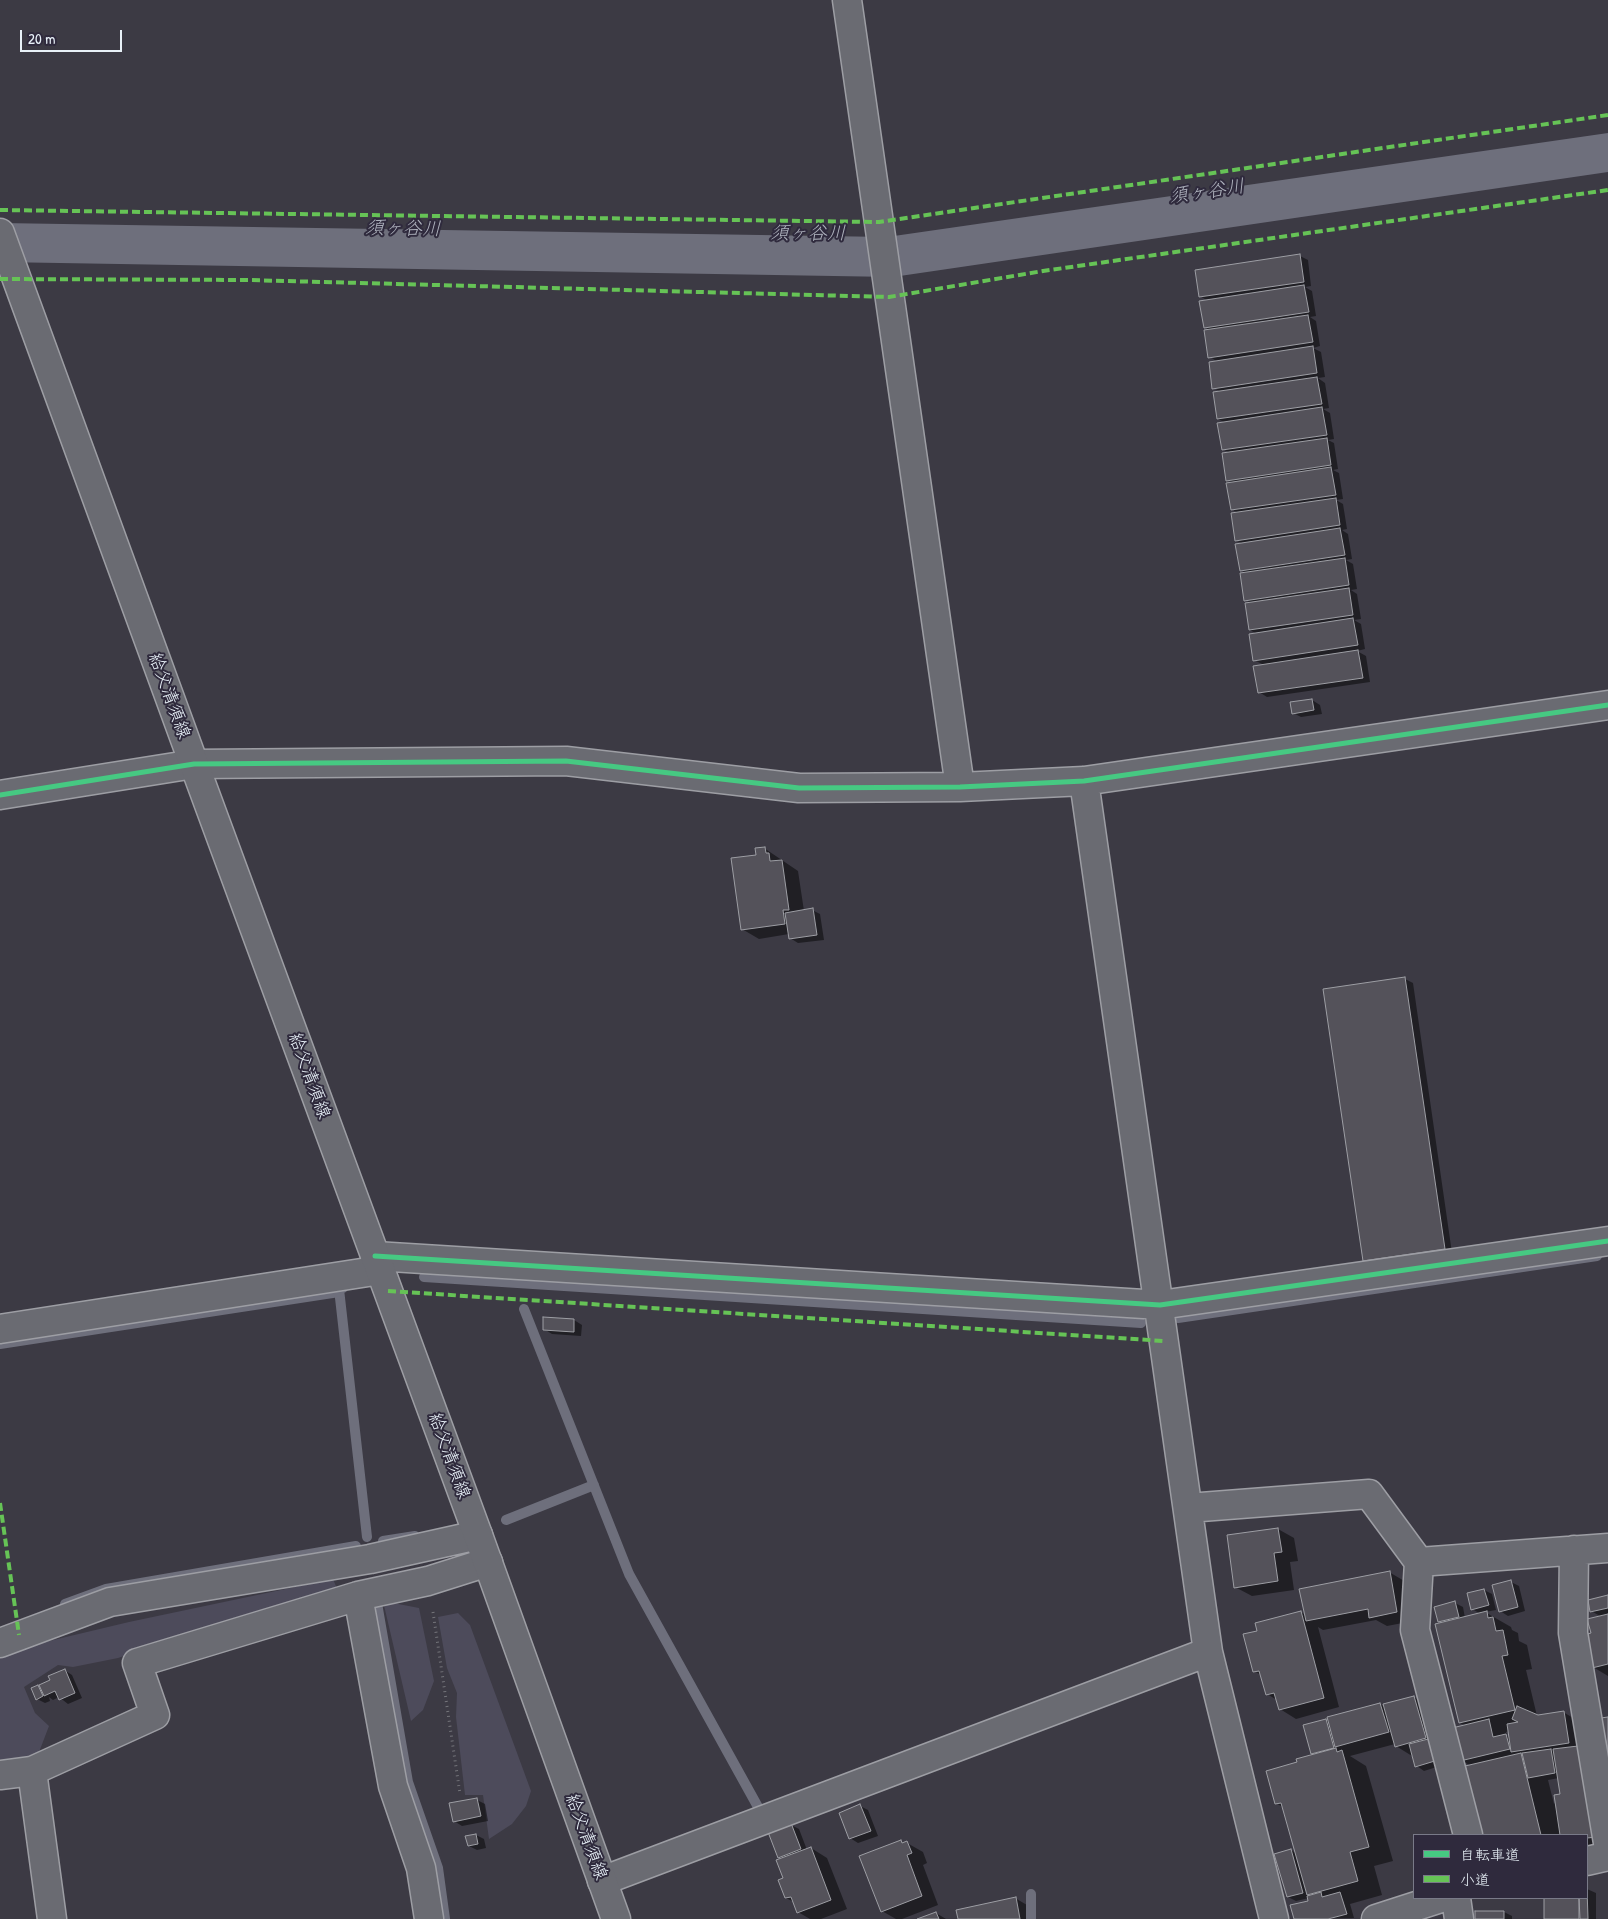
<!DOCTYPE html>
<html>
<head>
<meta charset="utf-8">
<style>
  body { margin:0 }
  #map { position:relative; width:1608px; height:1919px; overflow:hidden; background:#3c3a44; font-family:"Patrick Hand","Klee One",sans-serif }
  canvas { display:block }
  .legend { position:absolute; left:1413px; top:1834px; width:175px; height:65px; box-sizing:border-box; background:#2f2a3d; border:1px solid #797a88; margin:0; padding:6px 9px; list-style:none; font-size:15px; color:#e8f1f8 }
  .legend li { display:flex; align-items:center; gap:10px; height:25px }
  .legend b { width:25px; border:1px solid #797a88 }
  .scale { position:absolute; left:20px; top:30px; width:102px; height:22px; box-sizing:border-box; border:2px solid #e8f1f8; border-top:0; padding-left:6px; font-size:15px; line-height:18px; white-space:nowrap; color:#e8f1f8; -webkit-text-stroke:4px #2f2a3d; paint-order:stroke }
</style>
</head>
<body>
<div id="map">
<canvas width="1608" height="1919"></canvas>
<ul class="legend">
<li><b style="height:6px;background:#46c982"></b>自転車道</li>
<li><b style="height:6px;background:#66c356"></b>小道</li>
</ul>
<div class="scale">20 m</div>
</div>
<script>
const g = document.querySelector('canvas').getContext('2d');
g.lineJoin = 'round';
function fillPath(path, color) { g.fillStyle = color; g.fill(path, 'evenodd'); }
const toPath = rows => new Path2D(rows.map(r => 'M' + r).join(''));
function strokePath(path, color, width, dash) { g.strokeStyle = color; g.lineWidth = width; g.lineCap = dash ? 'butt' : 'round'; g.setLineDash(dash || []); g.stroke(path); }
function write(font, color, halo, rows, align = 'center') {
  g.font = font + ' "Patrick Hand","Klee One",sans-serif'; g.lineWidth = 4; g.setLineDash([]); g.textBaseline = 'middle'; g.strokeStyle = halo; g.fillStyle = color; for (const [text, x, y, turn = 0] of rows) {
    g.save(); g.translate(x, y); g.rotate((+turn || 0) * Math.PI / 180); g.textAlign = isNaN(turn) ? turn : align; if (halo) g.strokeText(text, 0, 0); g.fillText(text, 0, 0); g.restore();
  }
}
const green = toPath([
  [333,1579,340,1596,154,1646,118,1658,73,1667,58,1665,24,1687,35,1713,49,1726,36,1760,0,1766,0,1658,24,1647,129,1622],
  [383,1601,419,1608,434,1681,423,1710,411,1721],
  [458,1613,470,1625,531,1791,526,1806,512,1824,489,1839,483,1795,465,1795,456,1717,457,1693,447,1668,438,1617]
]);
const water = toPath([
  [1608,133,1608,172,893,277,0,262,0,223,887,237]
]);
const shadow = toPath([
  [1300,256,1308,260,1311,286,1305,287,1312,291,1316,316,1310,317,1316,321,1320,346,1313,348,1321,352,1325,377,1318,378,1325,383,1329,408,1323,409,1330,413,1334,439,1328,440,1334,443,1338,469,1333,470,1339,473,1343,499,1336,500,1343,504,1347,529,1342,530,1348,534,1352,559,1346,560,1353,564,1357,589,1351,590,1357,594,1361,619,1354,620,1361,624,1365,649,1357,651,1366,656,1370,682,1267,697,1259,692,1264,665,1254,660,1257,634,1250,630,1251,603,1246,600,1247,574,1241,570,1243,544,1236,540,1239,514,1232,509,1233,483,1227,480,1230,453,1223,449,1226,423,1218,419,1221,392,1214,388,1218,362,1210,357,1211,331,1205,327,1208,301,1200,296],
  [1312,700,1320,705,1322,714,1301,717,1293,713,1291,703],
  [764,848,798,871,804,911,812,910,820,914,824,940,798,943,790,938,789,934,759,939,742,929,757,856],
  [1405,979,1413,983,1452,1253,1372,1265,1364,1260],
  [574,1320,582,1325,581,1336,552,1334,544,1329],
  [1278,1529,1294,1538,1298,1561,1290,1562,1294,1590,1252,1596,1235,1587],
  [1389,1572,1406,1582,1413,1621,1387,1626,1376,1620,1323,1630,1318,1627,1339,1707,1296,1719,1280,1709,1277,1700,1267,1694,1261,1675,1254,1671,1259,1632,1300,1612,1306,1615],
  [1511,1582,1519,1586,1525,1611,1508,1616,1500,1611],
  [1484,1590,1492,1594,1496,1610,1485,1612,1511,1627,1512,1630,1518,1633,1519,1641,1527,1645,1532,1669,1526,1670,1537,1716,1563,1712,1580,1722,1608,1846,1587,1849,1587,1835,1483,1835,1476,1805,1471,1802,1471,1766,1461,1760,1466,1726,1460,1723,1443,1623,1439,1621,1455,1603,1463,1607,1465,1618,1481,1614,1472,1609,1468,1594],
  [1509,1731,1510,1738,1507,1736,1506,1732],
  [1559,1778,1561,1795,1554,1804,1548,1780],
  [1608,1596,1608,1676,1593,1667,1592,1634,1602,1617,1591,1611],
  [64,1670,72,1675,82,1698,68,1704,59,1697,53,1700,49,1697,50,1701,45,1703,37,1699,38,1687,43,1689],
  [1414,1697,1430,1707,1446,1764,1424,1771,1417,1766,1412,1756,1396,1746,1395,1744,1350,1756,1366,1766,1393,1861,1374,1866,1382,1895,1350,1904,1354,1918,1295,1919,1310,1902,1309,1898,1296,1901,1288,1897,1291,1850,1297,1854,1284,1808,1276,1803,1299,1763,1316,1755,1312,1753,1326,1720,1330,1723,1380,1704,1383,1706],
  [477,1800,485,1804,488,1821,462,1826,454,1821],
  [860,1806,868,1810,878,1836,858,1843,850,1838,841,1813],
  [791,1825,799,1829,807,1850,811,1848,827,1858,847,1909,821,1919,810,1919,798,1912,794,1902,786,1898,782,1859,779,1857],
  [476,1835,484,1839,486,1848,477,1850,469,1846],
  [901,1842,904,1844,907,1843,923,1852,927,1863,923,1865,938,1905,902,1919,896,1919,882,1911],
  [1587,1889,1596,1893,1596,1919,1545,1919,1545,1898,1587,1898],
  [1015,1898,1032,1908,1034,1919,959,1919],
  [1504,1912,1512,1916,1512,1919,1476,1919],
  [936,1913,946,1919,921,1919]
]);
const stream = toPath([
  [424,1277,1141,1323],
  [343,1288,339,1289,367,1537],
  [524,1309,629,1574,758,1807],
  [1178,1318,1597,1256],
  [0,1344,339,1292],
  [506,1520,594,1485],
  [383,1541,415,1536],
  [377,1603,408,1782,438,1868,445,1919],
  [65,1604,106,1589,356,1546],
  [1031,1919,1031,1894]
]);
const building = toPath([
  [1300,254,1304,282,1199,297,1195,270,1300,254],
  [1304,285,1309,312,1204,328,1199,301,1304,285],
  [1308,315,1313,342,1208,358,1204,330,1308,315],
  [1313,346,1317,373,1212,389,1209,362,1313,346],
  [1317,377,1322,404,1217,419,1213,392,1317,377],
  [1322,407,1327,435,1222,450,1217,423,1322,407],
  [1327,438,1331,465,1226,481,1222,453,1327,438],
  [1331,467,1336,495,1231,510,1226,483,1331,467],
  [1336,498,1340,525,1235,541,1231,513,1336,498],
  [1340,528,1345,555,1240,571,1235,544,1340,528],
  [1345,558,1349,585,1244,601,1240,573,1345,558],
  [1349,588,1353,615,1249,630,1245,603,1349,588],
  [1353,618,1358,645,1253,661,1249,634,1353,618],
  [1358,650,1363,678,1258,693,1253,666,1358,650],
  [1312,699,1314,710,1292,714,1290,702,1312,699],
  [765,847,766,853,769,853,770,861,782,860,789,910,783,910,785,924,741,930,731,858,756,855,755,848,765,847],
  [813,908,817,935,789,939,785,913,813,908],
  [1405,977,1445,1249,1363,1261,1323,989,1405,977],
  [543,1317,574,1319,574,1332,543,1330,543,1317],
  [1278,1528,1282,1552,1274,1553,1278,1581,1234,1588,1227,1535,1278,1528],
  [1390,1571,1397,1612,1369,1618,1368,1609,1306,1621,1299,1589,1390,1571],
  [1511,1580,1518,1607,1499,1612,1492,1585,1511,1580],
  [1484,1589,1489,1605,1471,1610,1467,1593,1484,1589],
  [1608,1595,1608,1608,1590,1612,1588,1600,1608,1595],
  [1455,1601,1459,1617,1438,1622,1434,1607,1455,1601],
  [1301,1611,1324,1698,1279,1710,1274,1693,1266,1695,1259,1671,1253,1672,1243,1634,1257,1631,1255,1623,1301,1611],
  [1487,1611,1488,1618,1493,1617,1496,1631,1503,1630,1508,1655,1502,1656,1515,1710,1459,1723,1435,1624,1487,1611],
  [1608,1614,1608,1664,1592,1668,1584,1635,1591,1633,1587,1619,1608,1614],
  [65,1669,75,1693,59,1700,55,1691,44,1696,39,1685,50,1680,48,1676,65,1669],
  [38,1685,43,1696,36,1700,31,1688,38,1685],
  [1414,1696,1426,1738,1395,1747,1383,1704,1414,1696],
  [1380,1703,1389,1732,1335,1747,1327,1717,1380,1703],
  [1517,1706,1538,1715,1564,1711,1569,1743,1511,1752,1507,1724,1518,1722,1512,1719,1517,1706],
  [1608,1717,1608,1751,1601,1718,1608,1717],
  [1326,1719,1334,1748,1311,1754,1303,1725,1326,1719],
  [1489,1719,1493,1737,1506,1734,1510,1749,1460,1761,1452,1728,1489,1719],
  [1432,1738,1438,1760,1415,1767,1409,1744,1432,1738],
  [1578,1746,1579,1753,1585,1752,1597,1837,1587,1838,1587,1835,1560,1835,1554,1795,1560,1794,1553,1749,1578,1746],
  [1336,1748,1337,1752,1342,1750,1369,1847,1350,1852,1358,1881,1307,1895,1281,1803,1275,1804,1266,1771,1297,1762,1296,1759,1336,1748],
  [1551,1749,1555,1773,1528,1778,1522,1753,1551,1749],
  [1521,1753,1541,1835,1482,1835,1474,1803,1470,1803,1462,1770,1466,1769,1465,1766,1521,1753],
  [477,1798,481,1816,453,1822,449,1803,477,1798],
  [860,1804,871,1831,849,1839,839,1813,860,1804],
  [791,1823,801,1849,778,1858,768,1832,791,1823],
  [476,1834,478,1844,468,1846,465,1836,476,1834],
  [901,1840,902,1843,907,1841,912,1853,907,1855,922,1896,881,1912,859,1856,901,1840],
  [811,1847,831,1900,797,1913,791,1897,785,1898,778,1880,783,1878,776,1860,811,1847],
  [1291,1849,1303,1893,1287,1897,1274,1854,1291,1849],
  [1587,1888,1588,1919,1580,1919,1579,1898,1587,1898,1587,1888],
  [1321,1892,1322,1897,1340,1892,1347,1914,1328,1919,1294,1919,1290,1905,1308,1901,1307,1896,1321,1892],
  [1016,1897,1020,1919,958,1919,956,1910,1016,1897],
  [1544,1898,1579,1898,1579,1919,1544,1919,1544,1898],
  [1475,1911,1504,1911,1504,1919,1475,1919,1475,1911],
  [936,1912,939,1919,917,1919,936,1912]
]);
const path = toPath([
  [433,1612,460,1794]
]);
const minor = toPath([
  [847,0,960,787],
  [1084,781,1208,1652,1274,1919],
  [0,795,194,764,566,761,799,788,960,787,1084,781,1608,705],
  [375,1256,1160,1305,1608,1241],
  [0,1329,381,1270],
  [1188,1508,1369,1494,1419,1562,1608,1548],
  [1574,1550,1573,1633,1608,1843],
  [1419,1562,1415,1630,1468,1835],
  [358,1596,393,1786,421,1868,429,1919],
  [0,1643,110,1602,370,1559,478,1535],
  [32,1771,155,1715,137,1663,358,1596,428,1581,488,1562],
  [0,1775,32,1771,52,1919],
  [1587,1861,1608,1856],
  [602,1881,1208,1652],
  [1456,1898,1459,1919],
  [1376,1919,1441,1898]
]);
const major = toPath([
  [0,233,194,764,478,1535,616,1919]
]);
const quiet = toPath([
  [0,210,879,222,1608,115],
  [0,279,248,280,889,297,1043,271,1608,190],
  [388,1291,1164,1341],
  [0,1503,19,1635]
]);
const cycleway = toPath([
  [0,795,194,764,566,761,799,788,960,787,1084,781,1608,705],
  [375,1256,1160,1305,1608,1241]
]);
const streetNames = [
  ["給父清須線",169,696,70],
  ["給父清須線",309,1076,70],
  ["給父清須線",449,1456,70],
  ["給父清須線",586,1837,70]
];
const waterNames = [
  ["須ヶ谷川",1207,192,-8],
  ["須ヶ谷川",403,229,1],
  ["須ヶ谷川",808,234]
];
fillPath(green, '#4d4b5b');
fillPath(water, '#6e6f7c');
fillPath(shadow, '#0007');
strokePath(stream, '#6e6f7c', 10);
fillPath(building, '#54525a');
strokePath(building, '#9d9ea4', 1);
strokePath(minor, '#9d9ea4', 31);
strokePath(major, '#9d9ea4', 31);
strokePath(path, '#74747a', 3, [1, 4]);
strokePath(minor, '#6a6b72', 28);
strokePath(major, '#6a6b72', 28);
strokePath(quiet, '#66c356', 4, [8, 4]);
strokePath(cycleway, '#46c982', 5);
write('18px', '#e8f1f8', '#2f2a3d', streetNames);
write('italic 19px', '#aeb2bd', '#2f2a3d', waterNames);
</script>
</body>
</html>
